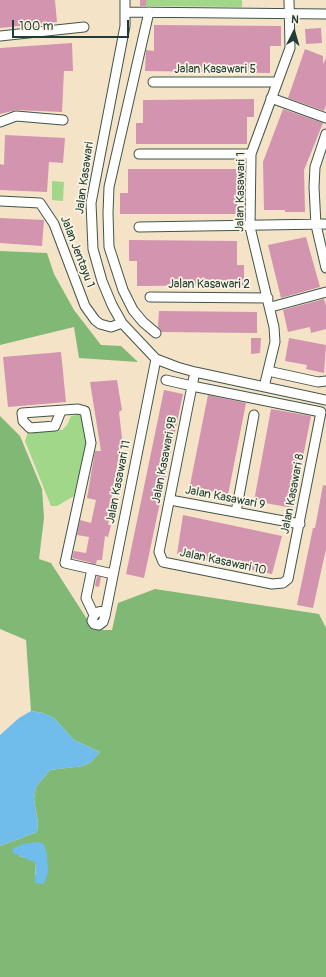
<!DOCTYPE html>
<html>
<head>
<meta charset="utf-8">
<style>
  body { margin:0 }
  #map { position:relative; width:326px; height:977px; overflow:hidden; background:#f5e3c8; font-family:Pangolin,sans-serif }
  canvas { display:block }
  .north { position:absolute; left:274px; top:12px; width:40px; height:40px; -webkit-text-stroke:3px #fcf5e5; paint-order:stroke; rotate:5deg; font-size:11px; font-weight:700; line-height:16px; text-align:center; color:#1f3d34 }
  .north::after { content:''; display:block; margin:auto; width:14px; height:18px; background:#1f3d34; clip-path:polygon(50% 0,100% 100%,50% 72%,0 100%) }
  .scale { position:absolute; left:12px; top:20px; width:117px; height:18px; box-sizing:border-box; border:2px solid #1f3d34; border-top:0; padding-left:5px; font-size:12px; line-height:14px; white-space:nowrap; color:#1f3d34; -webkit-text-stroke:3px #fcf5e5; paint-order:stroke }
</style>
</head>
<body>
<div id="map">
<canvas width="326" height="977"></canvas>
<div class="north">N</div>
<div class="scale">100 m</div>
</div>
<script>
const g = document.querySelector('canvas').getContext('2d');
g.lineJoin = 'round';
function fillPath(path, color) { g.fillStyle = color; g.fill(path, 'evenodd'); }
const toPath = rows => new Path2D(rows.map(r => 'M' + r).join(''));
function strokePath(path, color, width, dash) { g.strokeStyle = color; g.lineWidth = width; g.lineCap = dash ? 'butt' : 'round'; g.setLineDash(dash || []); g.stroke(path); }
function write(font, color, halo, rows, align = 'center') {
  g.font = font + ' Pangolin,sans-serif'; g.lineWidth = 3.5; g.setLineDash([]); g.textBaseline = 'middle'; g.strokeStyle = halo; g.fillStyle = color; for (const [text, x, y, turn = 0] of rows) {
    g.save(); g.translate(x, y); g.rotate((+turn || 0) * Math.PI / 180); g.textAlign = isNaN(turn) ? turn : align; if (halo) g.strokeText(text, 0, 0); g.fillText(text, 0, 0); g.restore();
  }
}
const green = toPath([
  [140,0,242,0,242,7,145,6],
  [52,181,64,182,63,201,52,200],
  [81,414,83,418,86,444,74,496,57,506,51,506,25,441,28,432,62,430,67,425,71,416]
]);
const forest = toPath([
  [0,251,47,253,54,274,74,310,101,345,121,346,138,362,79,358,74,327,0,345],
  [0,416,20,436,42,489,44,518,39,559,51,563,94,630,112,630,118,603,155,589,319,614,326,628,326,977,0,977,0,846,37,832,38,823,34,799,36,787,50,770,83,766,91,762,100,752,74,740,54,718,43,713,31,711,26,640,0,629],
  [47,854,35,876,36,863,32,860,19,856]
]);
const water = toPath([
  [31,711,43,713,54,718,74,740,100,752,91,762,83,766,50,770,36,787,34,799,38,823,37,832,0,846,0,735,19,718],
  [38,842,44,844,47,854,48,873,44,884,35,883,36,863,13,853,12,849,22,844]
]);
const building = toPath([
  [0,0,55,0,57,22,0,28],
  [140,0,146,0,146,6,140,6],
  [154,25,281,26,281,46,270,46,270,73,145,71,146,50,154,51],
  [321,28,322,43,306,44,305,29],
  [72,43,73,71,64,71,62,112,16,110,0,114,0,48],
  [305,49,323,56,323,64,326,58,326,105,324,111,288,98],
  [254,99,254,117,247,117,247,144,136,144,136,123,143,123,143,100],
  [283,109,323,123,304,170,305,212,285,212,285,210,264,210,263,162],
  [5,135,65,138,63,163,49,162,47,192,0,190,0,164,4,165],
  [128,169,237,169,237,214,120,214,120,193,128,193],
  [0,218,44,220,42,246,0,243],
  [306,237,320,287,281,298,268,245],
  [129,240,237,241,237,265,244,265,244,285,137,286,137,261,129,261],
  [324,299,326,306,326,329,311,333,310,327,288,332,283,310],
  [159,311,257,312,257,333,162,332,158,327],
  [251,338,261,338,260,353,251,354],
  [289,338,326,345,324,373,306,369,307,365,285,361],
  [61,352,66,402,8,407,3,357],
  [117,380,122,410,119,412,122,438,111,500,113,501,108,525,111,525,108,537,105,536,102,560,97,560,96,564,72,558,74,551,86,553,89,537,77,535,80,520,91,523,96,500,87,498,95,451,101,451,90,382],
  [164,390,183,394,144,578,126,574],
  [208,395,246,403,228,495,206,490,205,493,189,490],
  [271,409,311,416,293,508,254,501],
  [323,485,326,486,326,549,313,608,297,605,313,528,315,528],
  [183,515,282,536,272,574,177,554],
  [97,576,101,577,99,587,95,586]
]);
const minor = toPath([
  [125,0,125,26,91,203,93,249,102,281,112,305,122,323,156,359,177,367,195,372,326,400],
  [126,12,326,14],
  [149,12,109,187,108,213,109,247,123,290,133,310,143,322,156,333],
  [0,36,84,27],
  [153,82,276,82],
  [271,98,326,118],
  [0,122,16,116,63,120],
  [326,134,315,167,314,187,316,225,326,268],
  [139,154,251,154],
  [0,201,40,203,54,224,85,306,95,320,100,324,111,327,122,323],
  [139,227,326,224],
  [150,297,268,298],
  [271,307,326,292],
  [268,371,318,382,326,381],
  [166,380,192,386,321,412,288,579,283,583,272,584,163,562,159,552,192,386,195,372],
  [264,387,275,342,274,327,250,227,251,154,290,48,289,0],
  [61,411,55,426,30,428,23,421,22,413,78,409,85,411,91,443,65,563,113,574],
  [170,500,300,524],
  [236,512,254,415],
  [92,569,86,598,94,615],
  [105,611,98,612,94,615,92,621,94,624,99,625,103,622,105,616,156,359]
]);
const streetNames = [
  ["Jalan Kasawari 5",215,70],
  ["Jalan Kasawari",85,178,-82],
  ["Jalan Kasawari 1",241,192,-89],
  ["Jalan Jentayu 1",77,252,69],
  ["Jalan Kasawari 2",209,285],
  ["Jalan Kasawari 9B",165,460,-79],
  ["Jalan Kasawari 11",119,482,-79],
  ["Jalan Kasawari 8",293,494,-79],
  ["Jalan Kasawari 9",225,498,11],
  ["Jalan Kasawari 10",223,562,12]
];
fillPath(green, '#a0d789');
fillPath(forest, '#80b875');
fillPath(water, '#70bcea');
fillPath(building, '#d294af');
strokePath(minor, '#3f564a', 11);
strokePath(minor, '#fff', 9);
write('12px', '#1f3d34', '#fcf5e5', streetNames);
</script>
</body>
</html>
